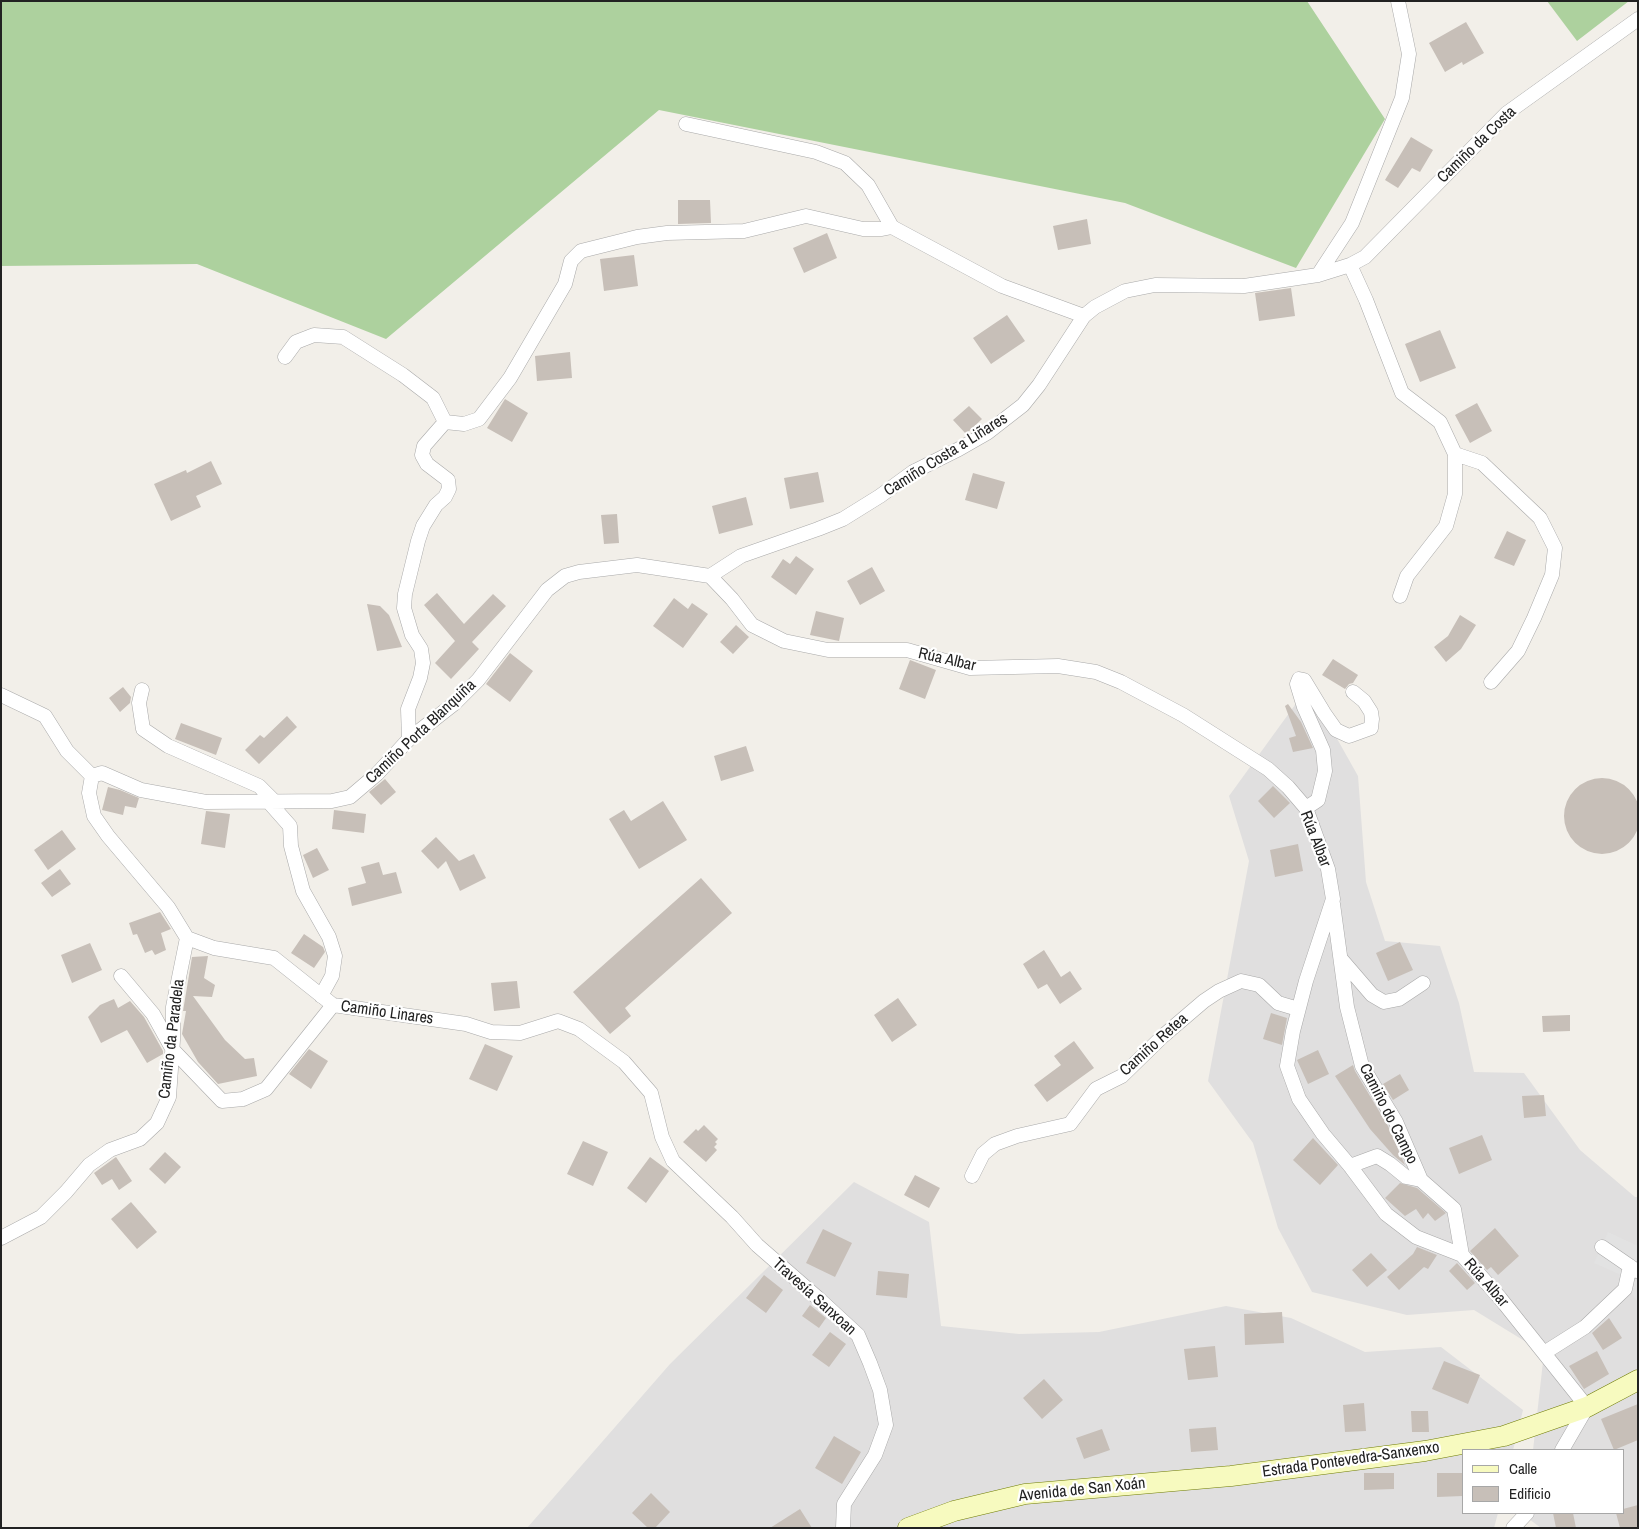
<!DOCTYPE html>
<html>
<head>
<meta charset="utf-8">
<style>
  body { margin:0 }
  #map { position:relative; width:1639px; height:1529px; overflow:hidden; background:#f2efe9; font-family:"Archivo Narrow",sans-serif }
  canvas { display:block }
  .frame { position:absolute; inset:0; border:2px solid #222; pointer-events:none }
  .legend { position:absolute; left:1462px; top:1449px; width:162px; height:65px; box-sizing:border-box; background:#fff; border:1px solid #a7a7a7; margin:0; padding:6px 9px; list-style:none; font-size:15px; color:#222 }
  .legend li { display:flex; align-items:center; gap:10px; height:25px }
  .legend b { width:25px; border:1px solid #a7a7a7 }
</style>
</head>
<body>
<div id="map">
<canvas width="1639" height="1529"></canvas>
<div class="frame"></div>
<ul class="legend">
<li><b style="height:6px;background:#f7fabf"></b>Calle</li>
<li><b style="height:14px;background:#c7bfb8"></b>Edificio</li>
</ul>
</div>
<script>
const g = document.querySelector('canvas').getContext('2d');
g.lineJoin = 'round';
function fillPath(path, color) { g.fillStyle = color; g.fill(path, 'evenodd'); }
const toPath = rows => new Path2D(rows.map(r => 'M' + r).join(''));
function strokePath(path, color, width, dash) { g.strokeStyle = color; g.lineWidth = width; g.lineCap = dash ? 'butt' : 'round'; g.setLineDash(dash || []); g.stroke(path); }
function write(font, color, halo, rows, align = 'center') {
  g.font = font + ' "Archivo Narrow",sans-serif'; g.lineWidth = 4.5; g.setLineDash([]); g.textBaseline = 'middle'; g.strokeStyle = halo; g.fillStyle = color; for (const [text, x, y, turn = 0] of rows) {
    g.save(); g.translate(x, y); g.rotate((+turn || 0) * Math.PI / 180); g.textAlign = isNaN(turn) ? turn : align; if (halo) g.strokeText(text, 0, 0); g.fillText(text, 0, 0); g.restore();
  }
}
const residential = toPath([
  [1308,687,1358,776,1366,882,1385,941,1440,946,1459,1003,1474,1072,1524,1073,1580,1150,1635,1197,1638,1197,1638,1528,1541,1528,1525,1516,1525,1513,1623,1513,1623,1450,1533,1450,1544,1353,1474,1310,1407,1315,1312,1292,1278,1228,1253,1143,1208,1081,1249,861,1229,796],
  [854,1182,929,1222,941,1326,1019,1334,1099,1332,1226,1306,1291,1318,1365,1352,1441,1347,1523,1410,1513,1450,1463,1450,1463,1513,1498,1513,1494,1528,527,1528,670,1364]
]);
const forest = toPath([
  [1,1,1307,1,1385,119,1296,268,1125,203,659,110,386,339,197,264,1,266],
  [1547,1,1629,1,1577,41]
]);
const parking = toPath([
  [1608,1232,1638,1246,1638,1303,1619,1274,1594,1263]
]);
const building = toPath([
  [1466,22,1484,53,1463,65,1462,62,1445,72,1429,43],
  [1411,137,1433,150,1420,172,1412,168,1398,188,1385,180],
  [678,200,710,200,711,223,678,224],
  [1087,219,1091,244,1058,250,1053,226],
  [827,233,837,258,804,273,793,248],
  [634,255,638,286,604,291,600,259],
  [1291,288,1295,316,1259,321,1255,293],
  [1007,315,1025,341,991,364,973,338],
  [1440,330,1456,368,1420,382,1405,344],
  [570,352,572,378,537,381,535,356],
  [505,399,528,413,512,442,487,428],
  [1477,403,1492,431,1470,443,1455,415],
  [969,406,982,419,966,434,953,420],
  [211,461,222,484,196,496,201,507,171,521,154,484,186,470,187,473],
  [818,472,824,502,790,509,784,478],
  [973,473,1005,482,997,509,965,500],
  [746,497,753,525,719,534,712,506],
  [617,514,619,543,604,544,601,515],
  [1507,531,1526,540,1514,566,1494,558],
  [796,556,814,569,796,595,771,577,783,559,790,564],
  [872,567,885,591,860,605,847,581],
  [437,593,464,624,493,594,506,606,472,642,479,649,451,679,435,663,455,641,424,605],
  [674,598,688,609,692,603,708,614,683,648,653,626],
  [367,604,380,606,389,615,402,647,377,651],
  [816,611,844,618,839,641,810,635],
  [1460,615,1476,625,1461,649,1446,662,1434,647,1448,636],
  [736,625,749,637,733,654,720,642],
  [510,653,533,671,510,702,486,684],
  [1333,659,1358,675,1353,683,1349,684,1345,689,1322,675],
  [910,660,936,670,925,699,899,689],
  [123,687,131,697,130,703,120,712,109,698],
  [1288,704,1301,722,1313,748,1293,752,1289,738,1296,736,1285,706],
  [287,716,297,727,259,764,245,750,260,735,264,738],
  [181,723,222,738,216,755,175,739],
  [746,746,754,771,721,781,714,756],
  '1564 816a38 38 0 1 1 76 0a38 38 0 1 1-76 0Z',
  [385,779,396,792,381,805,369,792],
  [1273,786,1290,803,1274,818,1258,801],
  [108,787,120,790,139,798,136,808,125,806,123,815,102,810],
  [663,801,687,840,639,869,609,819,624,810,631,821],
  [334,810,366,814,364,833,332,829],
  [206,811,230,814,225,848,201,844],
  [62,830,76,849,48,870,34,850],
  [436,837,459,861,474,854,486,878,460,891,446,861,438,869,421,851],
  [1298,844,1303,871,1275,877,1270,850],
  [317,848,329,870,313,878,303,855],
  [379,862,383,875,396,872,402,893,352,906,348,888,366,883,361,867],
  [60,869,71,884,52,897,41,883],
  [701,878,732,913,625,1008,631,1016,610,1034,573,992],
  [160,912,171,929,161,933,166,950,155,955,152,950,145,953,137,934,133,935,129,923],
  [304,934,323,947,325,952,314,968,291,953],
  [1400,942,1413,970,1388,981,1376,953],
  [90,943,102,970,72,983,61,955],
  [1044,950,1061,977,1070,971,1082,989,1060,1004,1047,984,1038,989,1023,964],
  [208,956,204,978,215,985,212,997,193,996,225,1040,245,1059,254,1058,257,1076,218,1084,198,1062,182,1034,186,1011,183,1011,192,957],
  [517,981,520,1008,494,1011,491,983],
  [898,998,917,1025,892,1042,874,1015],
  [114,999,118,1008,130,1001,144,1017,163,1051,163,1054,147,1063,127,1030,101,1043,88,1017,100,1005],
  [1271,1013,1287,1018,1282,1045,1263,1039],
  [1570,1015,1570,1031,1543,1032,1542,1016],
  [1074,1041,1094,1068,1047,1102,1034,1085,1061,1065,1054,1056],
  [485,1044,513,1056,497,1091,469,1079],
  [309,1049,328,1061,311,1089,289,1074],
  [1318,1050,1329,1074,1308,1084,1297,1060],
  [1353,1065,1355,1071,1388,1126,1405,1165,1393,1155,1370,1129,1335,1076],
  [1400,1074,1409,1090,1393,1100,1383,1084],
  [1544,1095,1546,1116,1524,1118,1522,1096],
  [704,1125,718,1139,715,1142,717,1144,714,1147,717,1150,706,1162,683,1142,696,1129,698,1131],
  [1482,1135,1492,1160,1459,1174,1449,1148],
  [1313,1138,1338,1165,1320,1185,1293,1160],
  [583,1141,608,1152,593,1186,567,1174],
  [165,1152,181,1167,165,1184,149,1169],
  [116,1157,132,1181,119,1190,112,1179,102,1185,94,1173],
  [650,1157,669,1171,646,1203,627,1188],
  [915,1175,940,1188,929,1208,904,1195],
  [1400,1183,1417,1188,1446,1213,1435,1221,1428,1213,1423,1219,1416,1209,1405,1216,1385,1198],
  [131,1202,157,1232,137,1249,111,1219],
  [1495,1228,1519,1256,1498,1275,1491,1267,1487,1270,1470,1251],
  [823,1229,852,1243,835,1277,806,1263],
  [1417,1247,1437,1255,1428,1269,1424,1267,1399,1290,1387,1277,1413,1254],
  [1371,1253,1387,1270,1367,1287,1352,1270],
  [1457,1263,1475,1283,1467,1290,1449,1271],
  [878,1271,909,1274,907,1298,876,1295],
  [764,1275,783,1290,766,1313,746,1298],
  [810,1305,826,1318,819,1328,802,1316],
  [1282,1312,1284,1343,1245,1345,1244,1314],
  [1609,1318,1622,1338,1603,1350,1592,1333],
  [830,1332,846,1344,829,1367,812,1355],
  [1215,1346,1218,1377,1188,1380,1184,1349],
  [1597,1351,1609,1374,1584,1389,1569,1366],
  [1444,1361,1480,1375,1468,1404,1432,1389],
  [1044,1379,1063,1400,1042,1419,1023,1398],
  [1364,1403,1366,1431,1345,1432,1343,1405],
  [1638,1404,1638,1440,1614,1450,1601,1419],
  [1411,1411,1428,1411,1429,1432,1412,1432],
  [1216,1427,1218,1450,1191,1452,1189,1429],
  [1102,1429,1110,1450,1084,1459,1076,1438],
  [834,1436,861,1452,842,1484,815,1468],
  [1364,1473,1394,1473,1394,1489,1364,1490],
  [1437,1473,1463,1473,1463,1496,1437,1497],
  [651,1493,670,1512,655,1528,648,1528,632,1513],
  [1638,1505,1638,1528,1620,1528,1616,1513,1623,1513,1623,1509],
  [800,1509,812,1528,770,1528],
  [1553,1513,1573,1513,1576,1528,1556,1528]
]);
const street = toPath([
  [686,124,816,152,845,163,868,185,892,227],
  [1350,265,1366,300,1402,393,1440,422,1455,454,1482,463,1540,518,1555,548,1552,575,1534,618,1518,651,1491,682],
  [1318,275,1352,223,1402,98,1409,54,1398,1],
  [285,357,296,342,314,335,343,337,403,375,433,398,445,422,464,424,479,419,510,378,565,284,571,261,581,251,637,237,667,233,744,231,806,216,863,229,882,229,892,227,1002,286,1084,316],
  [710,576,732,599,752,625,784,641,828,650,907,650,970,668,1058,666,1096,672,1121,682,1183,715,1268,769,1288,787,1306,808,1328,869,1333,899,1306,981,1293,1031,1287,1066,1299,1099,1323,1134,1350,1166,1386,1214,1416,1237,1462,1255,1500,1298,1587,1407,1562,1450],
  [710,576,741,556,818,529,843,519,880,496,913,472,959,449,987,433,1023,405,1039,385,1084,316,1095,307,1125,291,1155,285,1244,286,1318,275,1350,265,1365,257,1507,113,1638,19],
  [1400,596,1407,576,1446,526,1455,494,1455,454],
  [142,690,139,703,143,729,168,746,259,786,273,800],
  [1,695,45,716,67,751,92,776],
  [409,739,408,709,420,678,423,663,421,649,412,635,404,608,405,594,418,541,423,526,436,505,445,497,449,489,448,480,427,464,422,455,424,446,445,422],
  [92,776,89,793,94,816,108,836,168,907,187,938,214,948,274,958,333,1005,466,1024,491,1032,520,1033,558,1021,579,1029,624,1062,651,1093,662,1137,673,1161,732,1217,757,1245,819,1299,858,1335,870,1363,880,1390,886,1425,875,1455,844,1504,843,1528],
  [92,776,102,773,141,790,206,802,332,801,350,797,377,774,409,739,455,703,478,680,547,590,565,576,579,572,637,565,710,576],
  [267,800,290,826,291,846,303,891,329,937,335,956,332,976,321,996],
  [1306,808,1318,800,1325,771,1323,750,1304,707,1297,684,1299,679,1304,680,1324,713,1336,730,1349,736,1371,728,1372,719,1371,712,1364,701,1353,692],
  [1333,904,1347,1007,1362,1066,1396,1122,1421,1180,1454,1209,1462,1255],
  [1341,959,1372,995,1384,1002,1399,999,1423,983],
  [121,976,153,1014,173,1050,222,1101,243,1099,266,1089,333,1005],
  [1350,1166,1377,1156,1390,1164,1406,1177,1421,1180],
  [972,1176,983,1154,995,1144,1017,1136,1070,1124,1096,1089,1122,1076,1163,1036,1204,1001,1219,991,1241,981,1259,985,1278,1003,1298,1009],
  [1,1238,41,1217,66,1192,89,1165,110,1150,140,1139,157,1123,169,1097,173,1040,173,1007,187,938],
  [1602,1247,1637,1271],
  [1544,1353,1585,1327,1625,1289,1630,1266],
  [1513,1528,1527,1513]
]);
const secondary = toPath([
  [908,1528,954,1511,1025,1494,1231,1476,1425,1451,1504,1436,1587,1407,1638,1380]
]);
const streetNames = [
  ["Camiño da Costa",1477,145,-44],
  ["Camiño Costa a Liñares",946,455,-32],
  ["Rúa Albar",947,660,13],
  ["Camiño Porta Blanquiña",421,732,-43],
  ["Rúa Albar",1315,839,69],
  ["Camiño Linares",387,1013,8],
  ["Camiño da Paradela",172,1039,-83],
  ["Camiño Retea",1154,1045,-42],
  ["Camiño do Campo",1388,1114,63],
  ["Rúa Albar",1486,1283,49],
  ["Travesía Sanxoan",814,1297,42],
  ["Estrada Pontevedra-Sanxenxo",1351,1460,-8],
  ["Avenida de San Xoán",1082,1490,-6]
];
fillPath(residential, '#e0dfdf');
fillPath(forest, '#add19e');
fillPath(parking, '#e2e2e2');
fillPath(building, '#c7bfb8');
strokePath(street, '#a9a9a9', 15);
strokePath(secondary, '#707d05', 21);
strokePath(street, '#fff', 14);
strokePath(secondary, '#f7fabf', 20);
write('16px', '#222', '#fff', streetNames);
</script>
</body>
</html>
